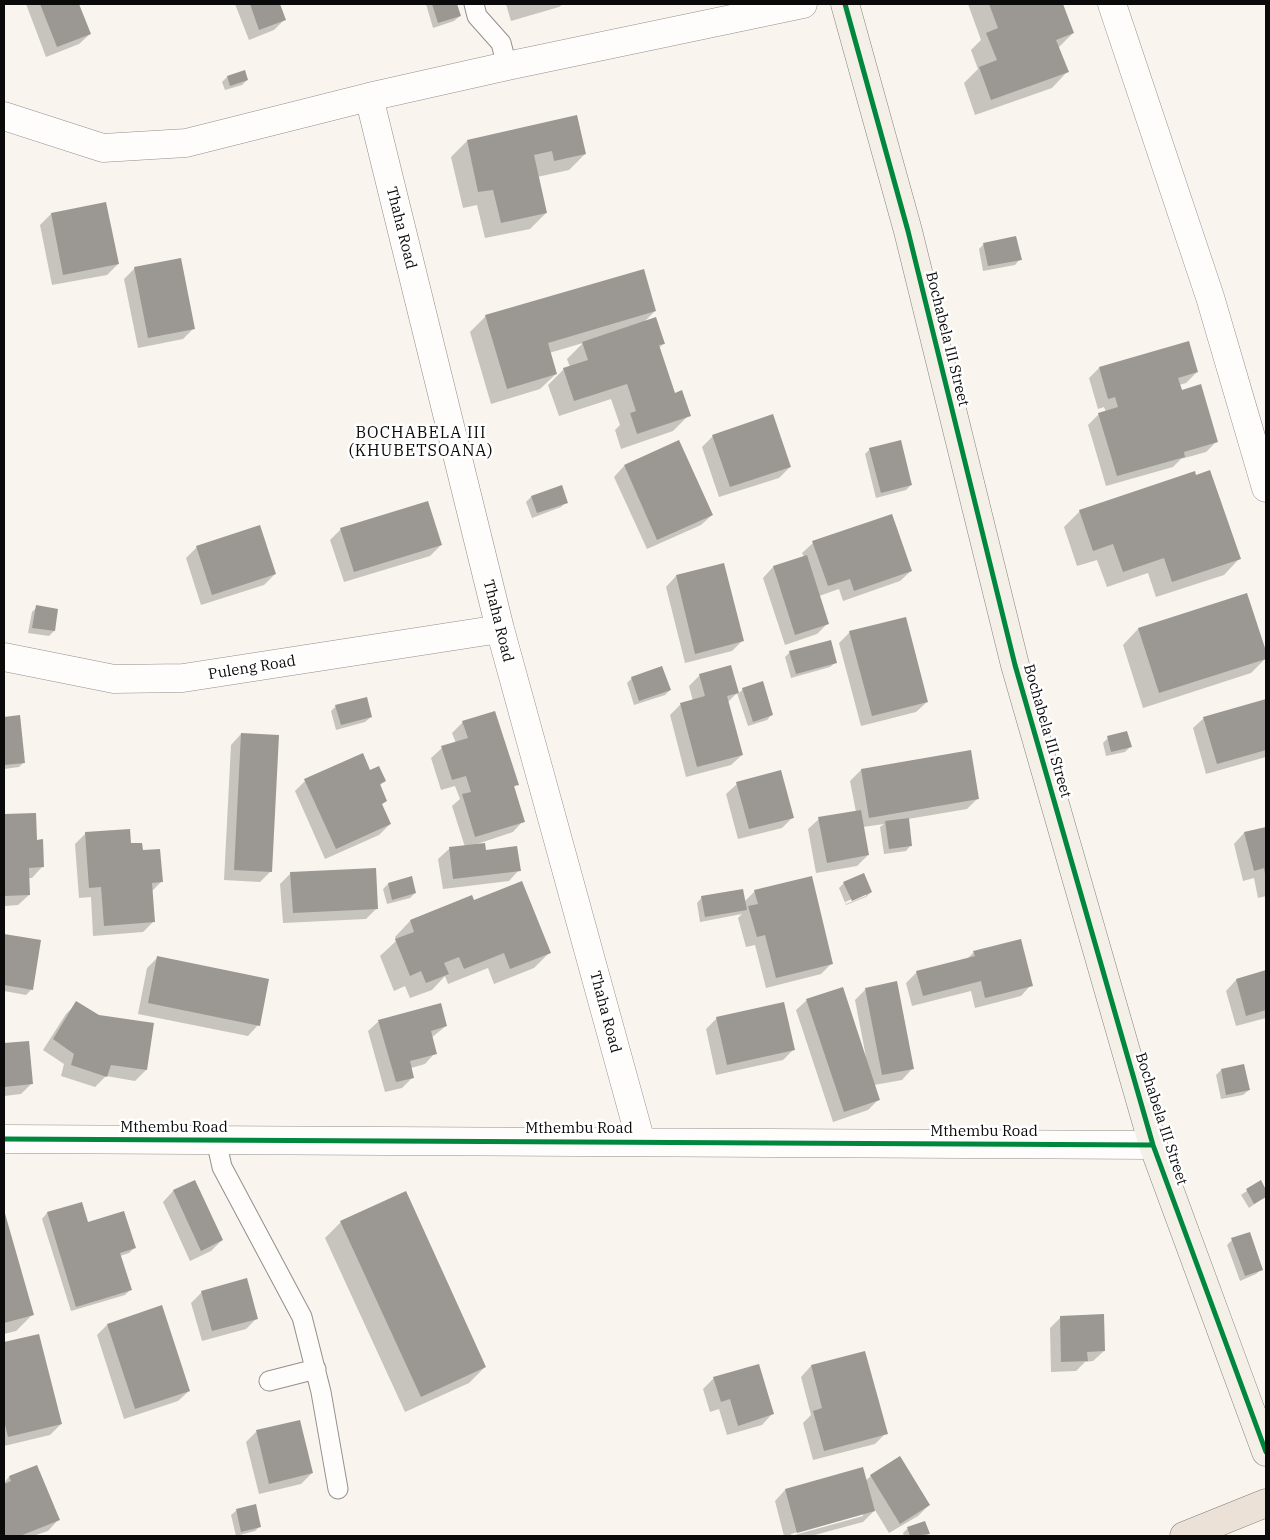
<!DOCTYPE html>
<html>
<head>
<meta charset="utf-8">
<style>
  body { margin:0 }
  #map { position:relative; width:1270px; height:1540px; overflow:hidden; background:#f9f4ed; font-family:"IBM Plex Serif",serif }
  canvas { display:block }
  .frame { position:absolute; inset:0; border:5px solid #0a0a0a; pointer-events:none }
</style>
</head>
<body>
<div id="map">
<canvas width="1270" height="1540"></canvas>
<div class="frame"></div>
</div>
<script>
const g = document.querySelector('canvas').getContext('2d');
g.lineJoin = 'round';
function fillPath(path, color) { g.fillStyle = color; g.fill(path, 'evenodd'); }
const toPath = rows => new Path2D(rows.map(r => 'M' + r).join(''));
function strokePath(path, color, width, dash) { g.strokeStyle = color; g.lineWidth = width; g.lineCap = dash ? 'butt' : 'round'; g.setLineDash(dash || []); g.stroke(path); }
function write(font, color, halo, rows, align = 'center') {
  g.font = font + ' "IBM Plex Serif",serif'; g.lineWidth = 5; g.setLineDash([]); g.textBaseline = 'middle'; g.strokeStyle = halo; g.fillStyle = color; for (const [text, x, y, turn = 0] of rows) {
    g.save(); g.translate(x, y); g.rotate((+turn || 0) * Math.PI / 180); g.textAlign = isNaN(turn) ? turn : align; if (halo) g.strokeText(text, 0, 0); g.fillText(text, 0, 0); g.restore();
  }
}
const shadow = toPath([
  [26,4,78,4,90,34,79,44,46,57],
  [235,4,279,4,285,19,274,30,249,40],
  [426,4,456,4,460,16,454,21,433,28],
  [506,4,563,4,559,7,511,21],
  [968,4,1062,4,1073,33,1058,48,1067,72,1052,88,975,115,964,83,978,69,971,50,981,40],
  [227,77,247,80,242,85,225,90,222,82],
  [467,141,585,154,569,170,537,177,546,213,530,229,485,238,477,205,463,208,451,157],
  [105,203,118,264,107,275,52,285,40,225,51,214],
  [984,244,1020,259,1015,265,983,271,979,249],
  [135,268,193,329,183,339,138,348,124,279],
  [655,311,643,323,664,343,659,348,674,394,689,415,673,431,621,449,615,430,620,425,611,399,559,416,548,385,564,369,570,367,567,359,583,343,549,353,556,374,540,389,491,404,470,332,486,316],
  [1099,368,1197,372,1186,383,1179,385,1181,391,1217,441,1206,452,1181,459,1173,467,1106,486,1088,425,1099,414,1106,412,1104,407,1098,409,1089,378],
  [713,436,790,467,779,478,719,497,702,447],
  [870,449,911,485,906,490,876,498,865,454],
  [624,466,712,515,701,525,647,549,614,477],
  [1195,476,1239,559,1224,575,1156,597,1148,573,1107,587,1097,560,1077,566,1064,527,1080,511],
  [531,497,566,502,561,507,532,518,526,502],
  [341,529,441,545,430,556,344,582,330,540],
  [813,543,911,571,900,581,843,601,839,589,819,596,828,623,817,634,785,645,763,578,773,567,804,557,802,553],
  [197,547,275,574,264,585,201,605,186,558],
  [676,576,742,641,732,651,685,663,666,587],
  [1246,594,1266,658,1251,673,1143,708,1123,645,1138,629],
  [37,607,54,631,49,636,28,633,32,612],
  [850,632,927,702,916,712,861,726,839,643],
  [790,652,836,662,830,667,791,678,785,657],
  [730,667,738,694,743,689,772,714,767,720,748,726,737,693,727,703,742,755,731,765,686,777,670,715,680,705,693,701,689,686,700,675],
  [632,678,670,690,665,695,634,705,627,683],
  [1266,701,1266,757,1206,774,1193,728,1204,718],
  [336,706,371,717,365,722,336,730,331,711],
  [19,716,24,762,19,767,4,769,4,718],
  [463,722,517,784,513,788,523,821,513,832,474,845,519,870,509,881,443,889,438,859,449,849,465,847,452,806,460,799,455,786,441,790,431,758,442,748,456,743,452,733],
  [241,734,271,871,260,882,224,880,231,745],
  [1108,738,1130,747,1125,752,1106,756,1103,743],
  [970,752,978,798,967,809,908,819,911,845,906,851,884,854,880,827,884,824,863,827,868,855,857,866,816,873,808,829,819,819,856,812,850,781,861,770],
  [370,771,385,781,379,786,386,801,381,805,390,824,379,835,325,859,295,791,305,781],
  [737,784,793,817,782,828,738,839,726,794],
  [35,814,36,841,42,867,32,878,28,878,29,895,18,905,4,906,4,816],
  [1266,828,1266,896,1258,898,1254,878,1243,881,1234,844,1244,833],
  [86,833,130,845,142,852,161,882,151,892,154,921,143,932,93,936,91,897,79,898,75,844],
  [291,873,377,908,366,919,283,923,280,884],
  [844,883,871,892,866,897,846,905,839,888],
  [866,893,866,896,846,904,845,902],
  [388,884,415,893,410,898,387,904,383,889],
  [755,891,832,963,821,974,766,988,755,945,746,947,738,918,742,914,700,922,697,903,702,897,744,902],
  [473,902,550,952,534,968,494,984,488,968,448,984,445,976,432,990,410,998,405,986,394,991,380,956,396,941,395,937,410,921],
  [4,935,40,941,31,990,26,995,4,991],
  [974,952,1031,985,1021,996,975,1008,971,991,912,1006,906,983,917,972,967,959],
  [157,958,258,1025,248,1036,138,1014,147,968],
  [1266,971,1266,1018,1236,1026,1226,991,1236,980],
  [866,989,912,1069,902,1080,874,1085,878,1100,868,1110,833,1122,796,1010,807,1000,866,1057,855,1000],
  [77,1003,146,1070,135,1081,106,1076,95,1087,61,1076,64,1064,43,1050,66,1014],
  [717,1018,794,1049,783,1060,716,1075,706,1029],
  [379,1021,446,1026,431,1038,435,1053,425,1064,411,1068,413,1077,402,1088,385,1092,368,1031],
  [28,1043,31,1084,21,1094,4,1096,4,1044],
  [1221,1070,1249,1090,1243,1095,1221,1099,1216,1075],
  [195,1182,222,1240,211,1251,190,1261,163,1202,173,1191],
  [1260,1182,1266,1196,1249,1208,1241,1195],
  [81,1203,87,1224,134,1248,129,1253,120,1256,130,1290,125,1295,71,1311,42,1219,47,1213],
  [4,1213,32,1315,16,1331,4,1334],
  [341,1222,485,1367,469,1383,405,1412,325,1238],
  [1232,1240,1262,1269,1256,1274,1240,1281,1227,1245],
  [202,1292,257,1318,246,1329,202,1341,191,1303],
  [1061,1317,1104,1351,1093,1361,1085,1362,1076,1371,1051,1372,1050,1328],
  [107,1325,189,1391,178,1401,124,1419,97,1335],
  [38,1335,61,1424,50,1435,4,1446,4,1343],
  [864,1352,886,1433,875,1444,813,1460,803,1423,811,1415,801,1377,811,1366],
  [714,1378,772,1414,762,1425,727,1435,719,1409,710,1412,703,1389],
  [257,1431,312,1473,301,1484,259,1494,246,1442],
  [36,1466,58,1520,48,1531,33,1536,4,1536,4,1483,9,1477],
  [871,1476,929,1505,918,1516,889,1533,875,1510,863,1522,811,1536,784,1536,775,1501,785,1490,865,1481],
  [863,1513,863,1516,791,1536,791,1534],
  [237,1510,260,1526,255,1531,236,1536,231,1515],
  [908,1528,928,1534,926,1536,904,1536,903,1533]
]);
const building = toPath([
  [40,4,79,4,91,34,57,47],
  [250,4,280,4,286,20,259,30],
  [432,4,457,4,461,16,438,23],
  [989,4,1063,4,1074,33,1056,40,1069,72,991,100,979,67,997,60,986,33,998,28],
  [245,70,248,80,230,86,227,76],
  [577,115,586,154,554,161,552,151,534,155,547,213,501,223,493,190,478,192,467,140],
  [106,202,119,264,63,275,51,213],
  [1016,236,1022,260,988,266,983,243],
  [181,258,195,329,148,338,134,267],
  [644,269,656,311,548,343,557,374,507,389,485,315],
  [656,317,665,344,659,345,675,393,682,390,691,416,637,434,630,413,636,411,627,384,574,401,563,368,588,360,582,342],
  [1189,341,1198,372,1178,378,1182,390,1201,384,1218,442,1184,452,1185,457,1117,476,1098,413,1118,407,1115,397,1108,399,1099,367],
  [773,414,791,467,730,487,712,435],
  [679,440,713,515,657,540,624,465],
  [901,440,912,485,881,493,869,448],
  [1210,470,1241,559,1172,582,1164,558,1123,572,1113,544,1093,551,1079,510,1195,471,1196,475],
  [562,485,568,503,537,513,531,496],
  [428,501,442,545,354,572,340,528],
  [892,514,912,571,854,591,850,579,828,586,812,541],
  [260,525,276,574,212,595,196,546],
  [807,555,829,624,795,635,773,566],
  [724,563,744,641,695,654,676,575],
  [1247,593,1266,651,1266,659,1159,693,1138,628],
  [36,605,58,609,55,631,32,628],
  [906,617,928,702,872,716,849,631],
  [831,640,837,663,796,674,789,651],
  [731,665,739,693,727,696,743,755,697,767,680,703,705,696,699,674],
  [662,666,671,690,639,701,631,677],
  [763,681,773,715,753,722,742,688],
  [367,697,372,717,341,725,335,705],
  [1266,699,1266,750,1217,764,1203,717],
  [495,711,519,785,514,786,525,822,475,837,462,794,471,792,466,776,452,780,441,746,468,738,462,721],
  [20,715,25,763,4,765,4,717],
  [1127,731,1132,747,1111,752,1107,736],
  [241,733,279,735,272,872,234,870],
  [971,750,979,799,869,818,861,769],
  [363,753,370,770,379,766,386,781,380,784,387,801,382,804,391,824,336,849,304,779],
  [781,770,794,818,749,829,736,782],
  [861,810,869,855,827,863,818,817],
  [36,813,37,840,43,839,44,867,29,868,30,895,4,896,4,814],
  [909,818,912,846,889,849,885,821],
  [1266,827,1266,874,1265,874,1264,868,1254,871,1244,832],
  [130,829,131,843,142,843,143,850,160,849,163,882,152,883,155,922,104,926,101,887,89,888,85,832],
  [485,843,486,850,517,846,521,871,453,879,449,847],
  [376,868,378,909,293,913,290,872],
  [864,873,872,892,852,901,843,882],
  [412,876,416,893,392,900,388,883],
  [812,876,833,964,776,978,765,935,757,937,748,906,758,904,754,890],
  [522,881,551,953,510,969,504,953,464,969,459,957,444,963,449,974,426,983,421,971,410,976,395,939,414,932,410,920,472,895,474,900],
  [743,889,747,910,705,917,701,896],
  [4,934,41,940,33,990,4,985],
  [1021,939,1033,986,985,998,981,981,923,996,916,971,975,956,973,951],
  [157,956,269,979,260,1026,148,1003],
  [1266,970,1266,1010,1246,1016,1236,979],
  [897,981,914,1069,882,1075,865,988],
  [843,987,880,1100,844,1112,806,999],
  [76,1001,99,1015,154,1023,147,1070,111,1065,107,1077,71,1065,74,1054,53,1039],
  [784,1002,795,1050,727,1065,716,1017],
  [441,1003,447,1026,431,1031,437,1054,410,1061,414,1078,396,1082,378,1020],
  [29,1041,33,1084,4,1087,4,1043],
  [1244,1064,1250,1090,1226,1095,1221,1069],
  [195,1180,223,1240,201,1251,173,1190],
  [1261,1180,1266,1190,1266,1197,1254,1204,1246,1189],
  [406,1191,486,1367,421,1397,340,1221],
  [82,1202,88,1222,124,1211,136,1248,120,1253,132,1290,76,1307,47,1212],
  [4,1210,34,1315,4,1323],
  [1250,1232,1263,1270,1245,1276,1231,1238],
  [247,1278,258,1319,212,1331,201,1291],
  [162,1305,190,1391,135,1409,107,1324],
  [1104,1314,1105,1351,1087,1352,1088,1361,1061,1362,1060,1316],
  [39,1334,62,1424,8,1437,4,1420,4,1342],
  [865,1351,888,1434,824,1451,813,1411,822,1408,811,1365],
  [759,1364,774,1414,738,1426,730,1399,721,1402,713,1377],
  [300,1420,313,1473,269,1484,256,1430],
  [900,1456,930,1505,900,1524,870,1475],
  [37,1465,60,1520,20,1536,4,1536,4,1484,11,1481,9,1476],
  [863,1467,875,1511,797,1533,785,1489],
  [256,1504,261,1527,241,1532,236,1509],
  [925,1521,930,1534,910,1536,907,1527]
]);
const lane = toPath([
  [474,4,477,16,501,43,507,66],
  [216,1140,222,1167,302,1317,321,1392,338,1489],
  [269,1381,316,1369]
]);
const street = toPath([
  [1112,4,1210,297,1266,488],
  [369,97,500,629,641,1142],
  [4,116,103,148,186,143,369,97,507,66,803,4],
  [4,657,114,679,183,678,500,629],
  [4,1139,1153,1145]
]);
const secondary = toPath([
  [845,4,908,231,1015,665,1153,1145,1266,1452]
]);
const primary = toPath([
  [1184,1536,1266,1503]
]);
const cycleway = toPath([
  [845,4,908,231,1015,665,1153,1145,1266,1452],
  [4,1139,1153,1145]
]);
const streetNames = [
  ["Thaha Road",401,228,76],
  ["Bochabela III Street",947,339,76],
  ["Thaha Road",498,621,76],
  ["Puleng Road",252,668,-9],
  ["Bochabela III Street",1047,731,74],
  ["Thaha Road",605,1012,75],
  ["Bochabela III Street",1161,1119,72],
  ["Mthembu Road",174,1128],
  ["Mthembu Road",579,1129],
  ["Mthembu Road",984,1132]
];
const neighbourhoodNames = [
  ["BOCHABELA III",421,433],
  ["(KHUBETSOANA)",421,451]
];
fillPath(shadow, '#0003');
fillPath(building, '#9b9793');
strokePath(lane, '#928f8c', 21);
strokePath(street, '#928f8c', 29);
strokePath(secondary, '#888683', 29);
strokePath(primary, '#7f7d7a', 29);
strokePath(lane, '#fefdfc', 19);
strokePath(street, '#fefdfc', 28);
strokePath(secondary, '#f4f0e7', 28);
strokePath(primary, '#ebe1d6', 28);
strokePath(cycleway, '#00873e', 5);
write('15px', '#0a0a0a', '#fff', streetNames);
g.letterSpacing = '1px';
write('16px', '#0a0a0a', '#fff', neighbourhoodNames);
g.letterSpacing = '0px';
</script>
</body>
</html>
